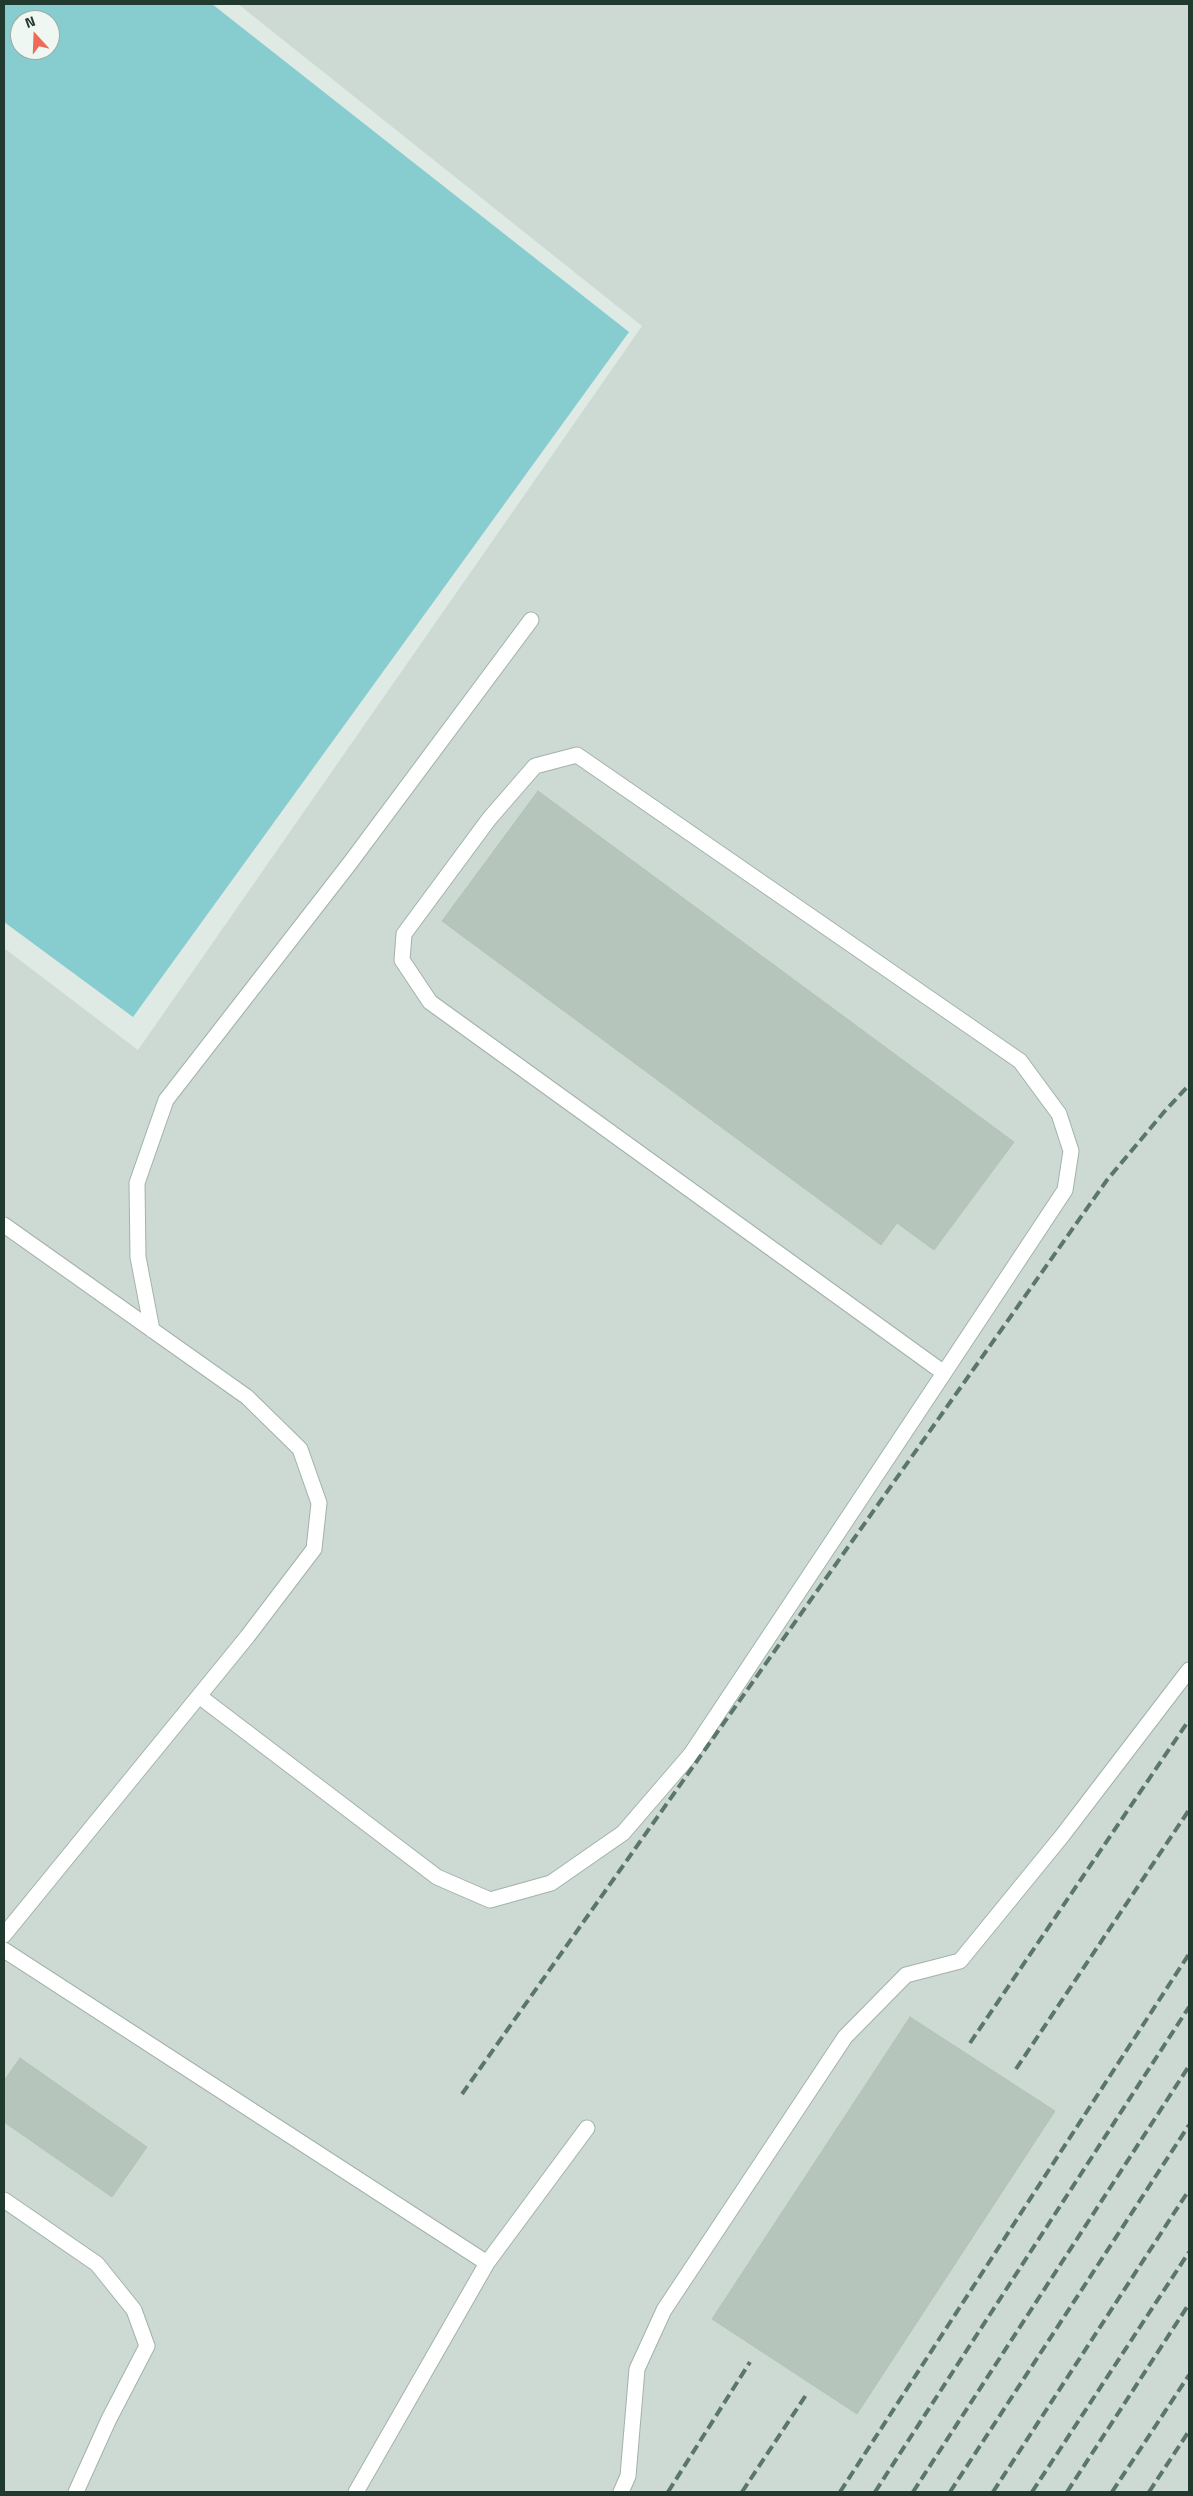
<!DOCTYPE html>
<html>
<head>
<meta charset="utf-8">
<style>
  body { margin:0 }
  #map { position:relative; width:1193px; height:2496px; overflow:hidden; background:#dfeae4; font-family:"Titillium Web",sans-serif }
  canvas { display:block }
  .frame { position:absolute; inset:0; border:5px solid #203a30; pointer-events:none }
  .north { position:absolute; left:10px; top:10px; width:50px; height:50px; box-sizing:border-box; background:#eff7f2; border:1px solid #9caba4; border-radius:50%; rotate:340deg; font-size:14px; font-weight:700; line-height:20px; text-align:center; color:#203a30 }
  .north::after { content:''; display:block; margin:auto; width:18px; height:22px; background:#f06b57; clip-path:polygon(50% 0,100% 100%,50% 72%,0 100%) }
</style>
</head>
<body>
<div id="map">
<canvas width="1193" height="2496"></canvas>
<div class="frame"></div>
<div class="north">N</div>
</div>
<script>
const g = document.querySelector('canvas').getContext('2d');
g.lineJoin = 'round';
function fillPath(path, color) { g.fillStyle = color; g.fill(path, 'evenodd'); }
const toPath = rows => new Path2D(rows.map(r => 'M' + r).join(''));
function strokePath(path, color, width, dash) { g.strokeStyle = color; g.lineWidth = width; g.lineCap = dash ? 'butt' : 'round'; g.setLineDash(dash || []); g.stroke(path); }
const built = toPath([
  [238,4,1189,4,1189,2492,4,2492,4,948,138,1050,642,326]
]);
const water = toPath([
  [4,4,212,4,629,332,133,1017,4,922],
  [20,20,50,20,50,50,20,50]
]);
const building = toPath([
  [538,791,1014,1142,934,1250,897,1223,881,1245,442,921,538,791],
  [910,2017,1055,2111,857,2414,712,2319,910,2017],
  [20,2058,147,2147,112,2197,4,2122,4,2081,20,2058]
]);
const service = toPath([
  [4,1225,247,1397,300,1449,319,1503,314,1549,247,1637,4,1935],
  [152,1330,138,1257,137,1183,166,1100,350,863,531,620],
  [199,1696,437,1877,490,1900,551,1883,623,1833,691,1754,944,1373,1065,1190,1071,1151,1059,1114,1020,1061,577,755,535,766,489,819,404,934,402,960,430,1002,944,1373],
  [4,1950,487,2263],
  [4,2200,97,2264,134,2310,147,2346,109,2419,76,2492],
  [356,2492,487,2263,587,2128],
  [621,2492,628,2476,637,2369,664,2310,845,2037,906,1975,960,1961,1062,1836,1189,1670]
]);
const rail = toPath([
  [970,2043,1189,1720],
  [1016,2069,1189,1810],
  [462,2094,1107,1180,1164,1112,1189,1085],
  [668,2492,750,2362],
  [742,2492,808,2392],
  [840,2492,1189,1954],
  [875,2492,1189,2007],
  [913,2492,1189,2066],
  [950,2492,1189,2125],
  [993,2492,1189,2190],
  [1032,2492,1189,2252],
  [1067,2492,1189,2304],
  [1112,2492,1189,2375],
  [1149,2492,1189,2431]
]);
fillPath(built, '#cddad3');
fillPath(water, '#87cdcf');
fillPath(building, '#b5c5bc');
strokePath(building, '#b2c4ba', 1);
strokePath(service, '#a2b2aa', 17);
strokePath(service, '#fff', 15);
strokePath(rail, '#5b766b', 4, [10, 5]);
</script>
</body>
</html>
